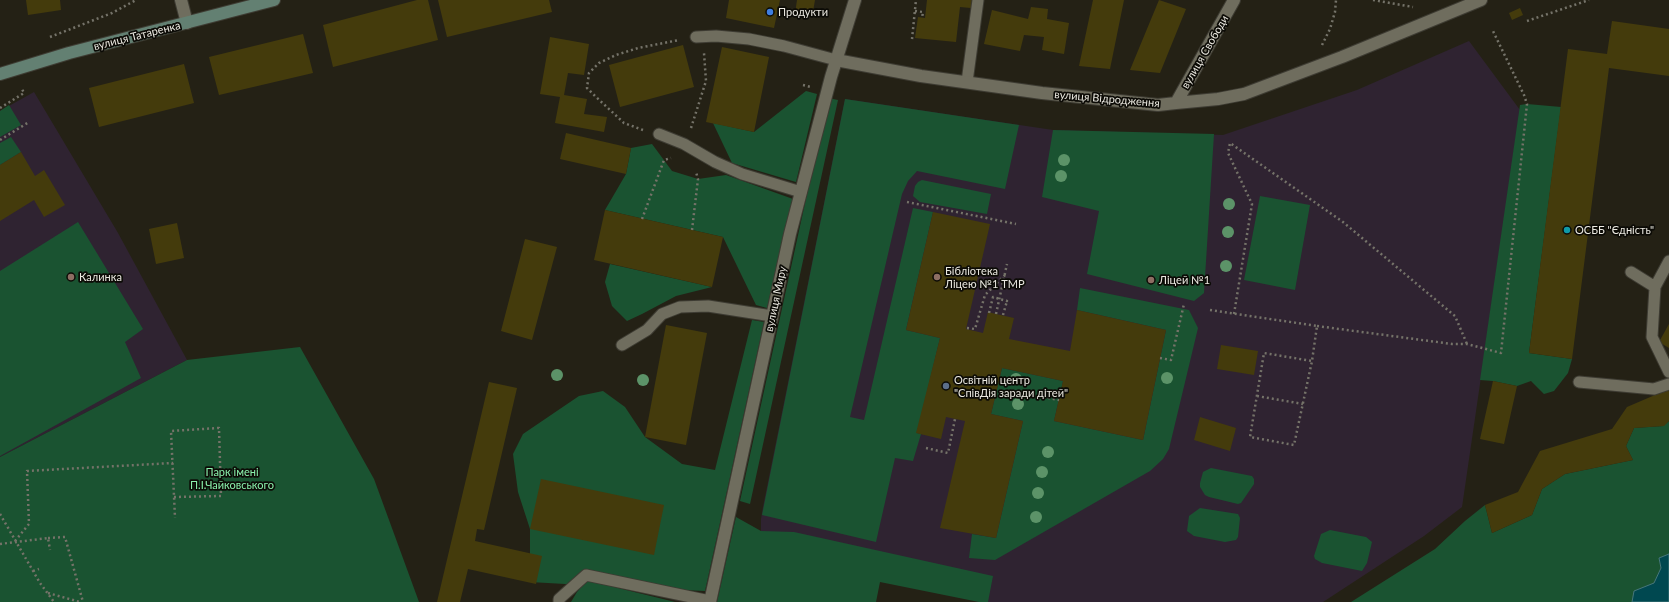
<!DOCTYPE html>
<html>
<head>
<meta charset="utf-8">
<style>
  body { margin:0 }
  canvas { display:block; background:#242115 }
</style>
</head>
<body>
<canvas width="1669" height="602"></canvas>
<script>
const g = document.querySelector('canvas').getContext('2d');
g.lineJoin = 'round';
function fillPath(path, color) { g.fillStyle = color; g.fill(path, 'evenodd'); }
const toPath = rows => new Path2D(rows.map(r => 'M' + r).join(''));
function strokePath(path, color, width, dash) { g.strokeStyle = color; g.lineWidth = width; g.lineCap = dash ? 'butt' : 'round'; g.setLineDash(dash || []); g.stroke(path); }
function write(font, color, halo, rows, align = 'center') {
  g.font = font + ' Lato,sans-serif'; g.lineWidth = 3.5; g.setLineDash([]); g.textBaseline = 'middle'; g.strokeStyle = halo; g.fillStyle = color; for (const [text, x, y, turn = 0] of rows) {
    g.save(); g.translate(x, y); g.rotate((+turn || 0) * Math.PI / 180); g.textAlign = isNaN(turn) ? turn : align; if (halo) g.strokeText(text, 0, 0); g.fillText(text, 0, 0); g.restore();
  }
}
const education = toPath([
  [1469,41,1520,110,1462,507,1424,536,1323,602,979,602,761,531,761,519,763,507,845,99,1053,130,1223,135,1357,90],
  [34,92,118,233,187,360,0,457,0,111]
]);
const green = toPath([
  [806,91,817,94,796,182,732,163,713,123,754,132],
  [828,98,838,100,750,504,740,501],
  [845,99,1019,125,1005,189,917,171,908,181,902,194,850,417,864,420,913,208,933,212,906,330,940,338,917,433,921,434,913,461,895,458,876,542,762,515],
  [1527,104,1561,107,1529,353,1572,359,1568,373,1554,391,1544,394,1531,381,1517,386,1493,381,1480,380,1520,105],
  [9,105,21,125,0,137,0,111],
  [1053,130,1214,134,1204,293,1194,301,1087,274,1099,211,1042,197],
  [11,137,21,152,0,165,0,143],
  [652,144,672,171,698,179,726,175,793,199,767,308,756,305,723,237,605,210,626,174,631,148],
  [922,180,991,194,987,214,920,202,913,196,915,186,918,182],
  [1260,196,1310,205,1295,290,1244,280],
  [78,222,143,329,125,342,141,378,0,456,0,271],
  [610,264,712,287,676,296,642,314,627,321,612,306,605,282],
  [1080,288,1189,310,1198,328,1169,449,1163,459,1150,471,995,560,969,558,972,534,996,538,1023,421,991,414,1002,368,1063,381,1054,421,1143,440,1166,330,1077,310],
  [752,320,764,322,705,591,614,587,675,602,571,602,577,592,583,585,530,582,530,529,518,492,513,454,523,434,579,396,603,391,625,407,645,437,682,464,715,470],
  [300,347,374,479,419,602,0,602,0,457,187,360],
  [1669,421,1669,554,1659,558,1661,568,1654,583,1634,591,1632,602,1351,602,1435,549,1465,521,1485,505,1492,533,1532,515,1542,489,1565,474,1633,460,1626,446,1634,428,1663,426],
  [1211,468,1252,476,1254,479,1254,484,1241,503,1238,504,1209,497,1205,495,1200,487,1200,483,1203,472],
  [1200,508,1238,514,1240,518,1238,537,1236,540,1225,542,1194,536,1187,531,1189,516],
  [736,517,761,531,794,532,993,576,988,602,979,602,880,582,876,602,717,602],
  [1330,530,1366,537,1372,542,1367,563,1362,571,1322,563,1315,559,1314,556,1321,534]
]);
const water = toPath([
  [1669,554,1669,602,1632,602,1634,591,1654,583,1661,568,1659,558,1669,554]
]);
const building = toPath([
  [26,0,60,0,61,10,28,15],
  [417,0,428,0,438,40,333,67,323,25],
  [438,0,549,0,552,12,447,37],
  [729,0,780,0,774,28,726,18],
  [797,0,815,0,812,17,795,14],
  [927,0,972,0,971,8,960,7,956,42,915,38,918,17,925,18],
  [1093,0,1124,0,1110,69,1079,66],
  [1159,0,1186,9,1160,73,1130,70],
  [1031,7,1048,9,1047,19,1069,23,1064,54,1042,50,1044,37,1024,35,1020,51,984,44,992,10,1028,19],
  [1520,8,1523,15,1512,20,1509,13],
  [1612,21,1669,29,1669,76,1609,68,1572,359,1529,353,1568,49,1607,54],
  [303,34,313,73,219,95,209,57],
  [550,37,589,44,584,75,568,73,564,95,587,99,584,114,607,117,604,132,555,123,560,97,540,94],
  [683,45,694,87,620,107,609,65],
  [722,47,769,57,754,132,706,122],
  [184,64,194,103,99,127,89,88],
  [566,133,631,148,626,174,560,159],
  [21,152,35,176,44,170,65,205,44,217,34,200,0,221,0,165],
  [605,210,723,237,712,287,594,260],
  [933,212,990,224,966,329,983,333,988,312,996,314,1014,318,1009,339,1070,351,1077,310,1166,330,1143,440,1054,421,1063,381,1002,368,991,414,1023,421,996,538,940,528,965,421,946,417,941,439,916,433,940,338,906,330],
  [177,223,184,258,156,264,149,229],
  [525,239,557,247,532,340,501,331],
  [1669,324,1669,348,1659,342],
  [666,325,707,333,686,445,645,437],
  [1221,345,1258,351,1254,375,1217,369],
  [1493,381,1517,386,1504,444,1480,439],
  [489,382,517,388,484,530,477,529,475,541,542,556,536,584,468,569,460,602,437,602],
  [1669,389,1669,421,1664,426,1634,428,1626,446,1633,460,1565,474,1542,489,1532,515,1492,533,1485,505,1518,492,1540,451,1612,429,1627,407],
  [1200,417,1236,428,1230,451,1194,440],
  [541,479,664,505,654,555,530,529]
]);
const path = toPath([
  [1373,0,1413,7],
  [915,11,923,12,922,18],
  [1527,21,1589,0],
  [50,37,112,13,136,0],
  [912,39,916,0],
  [1322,45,1330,29,1335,12,1336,0],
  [803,85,811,87],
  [0,108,24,93,21,87],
  [691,128,706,81,704,53],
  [643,130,624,123,595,96,587,88,589,73,599,63,616,55,638,48,679,40],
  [0,140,29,122],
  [907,202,1016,224],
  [642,219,664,160,671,158],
  [692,230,698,179,696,172],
  [1210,310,1317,326,1312,361,1294,445,1250,437,1264,353,1312,361],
  [989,313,993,297,1007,301,999,299],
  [996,314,1007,264],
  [1234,314,1252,204,1228,153,1230,143,1343,222,1455,316,1467,344],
  [1003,315,1007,301],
  [1317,326,1452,344,1467,344,1501,353,1527,104,1524,95,1493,31],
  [967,328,975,329,985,295,1005,275],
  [1160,358,1171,360,1184,304],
  [1038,396,1059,400],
  [1257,396,1303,404],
  [926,448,948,453,955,419],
  [174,497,221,496,219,428,171,431,175,518],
  [0,514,40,583,54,602],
  [48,538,65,537,83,602],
  [15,541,29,524,27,471,173,463],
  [0,544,48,538,50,550],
  [33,571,39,569],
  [48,593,80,602]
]);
const service = toPath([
  [696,37,716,36,749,39,784,46,836,60],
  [967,82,978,0],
  [659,134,684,144,715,162,742,174,801,192],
  [1669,261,1655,287,1652,337,1669,372],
  [1631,272,1655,287],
  [622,345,647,330,662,314,680,307,708,306,772,316],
  [1579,382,1654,389,1669,384],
  [559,602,559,599,586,575,710,601]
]);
const minor = toPath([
  [181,0,187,23],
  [836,60,921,76,1042,93,1158,105,1176,103,1218,99,1244,94,1342,57,1481,0],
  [1176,103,1234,0]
]);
const tertiary = toPath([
  [710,602,790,234,831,77,855,0]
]);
const secondary = toPath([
  [0,74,69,53,274,0]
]);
const trees = [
  [1064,160],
  [1061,176],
  [1229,204],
  [1228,232],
  [1226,266],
  [557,375],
  [1167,378],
  [1016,379],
  [643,380],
  [1018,404],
  [1048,452],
  [1042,472],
  [1038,493],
  [1036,517]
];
const markers = [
  [770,12,4,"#3f7fe0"],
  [1567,230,4,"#0f9aa8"],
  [71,277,4,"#8d6e63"],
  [937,277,4,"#8d6e63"],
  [1151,280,4,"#8d6e63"],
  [946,386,4,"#5c6f8a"]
];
const poiNames = [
  ["Продукти",778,12],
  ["ОСББ \"Єдність\"",1575,230],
  ["Бібліотека",945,271],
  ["Ліцею №1 ТМР",945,284],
  ["Калинка",79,277],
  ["Ліцей №1",1159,280],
  ["Освітній центр",954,380],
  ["\"СпівДія заради дітей\"",954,393]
];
const streetNames = [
  ["вулиця Татаренка",137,36,-14],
  ["вулиця Свободи",1205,52,-60],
  ["вулиця Відродження",1107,99,5],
  ["вулиця Миру",776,299,-78]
];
const parkNames = [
  ["Парк імені",232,472],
  ["П.І.Чайковського",232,485]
];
fillPath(education, '#2f2331');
fillPath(green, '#1a5331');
fillPath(water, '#004850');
strokePath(water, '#46787c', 1);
fillPath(building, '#443b0c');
strokePath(service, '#3e3c33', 13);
strokePath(minor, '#3e3c33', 14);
strokePath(tertiary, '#3e3c33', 14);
strokePath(secondary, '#3e3c33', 14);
strokePath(path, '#757369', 2.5, [2, 3]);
strokePath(service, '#6f6d5e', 11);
strokePath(minor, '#6f6d5e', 12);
strokePath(tertiary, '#6f6d5e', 12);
strokePath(secondary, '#638072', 12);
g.fillStyle = '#5c9368';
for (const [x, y] of trees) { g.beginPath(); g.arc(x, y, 6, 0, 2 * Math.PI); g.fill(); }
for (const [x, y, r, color] of markers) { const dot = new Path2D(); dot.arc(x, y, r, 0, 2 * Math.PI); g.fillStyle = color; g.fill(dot); strokePath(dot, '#0c0b06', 1.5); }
write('11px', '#ebe9e1', '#0c0b06', poiNames, 'left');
write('11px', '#ebe9e1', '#0c0b06', streetNames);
write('11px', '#8af1ac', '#0c0b06', parkNames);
</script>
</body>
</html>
